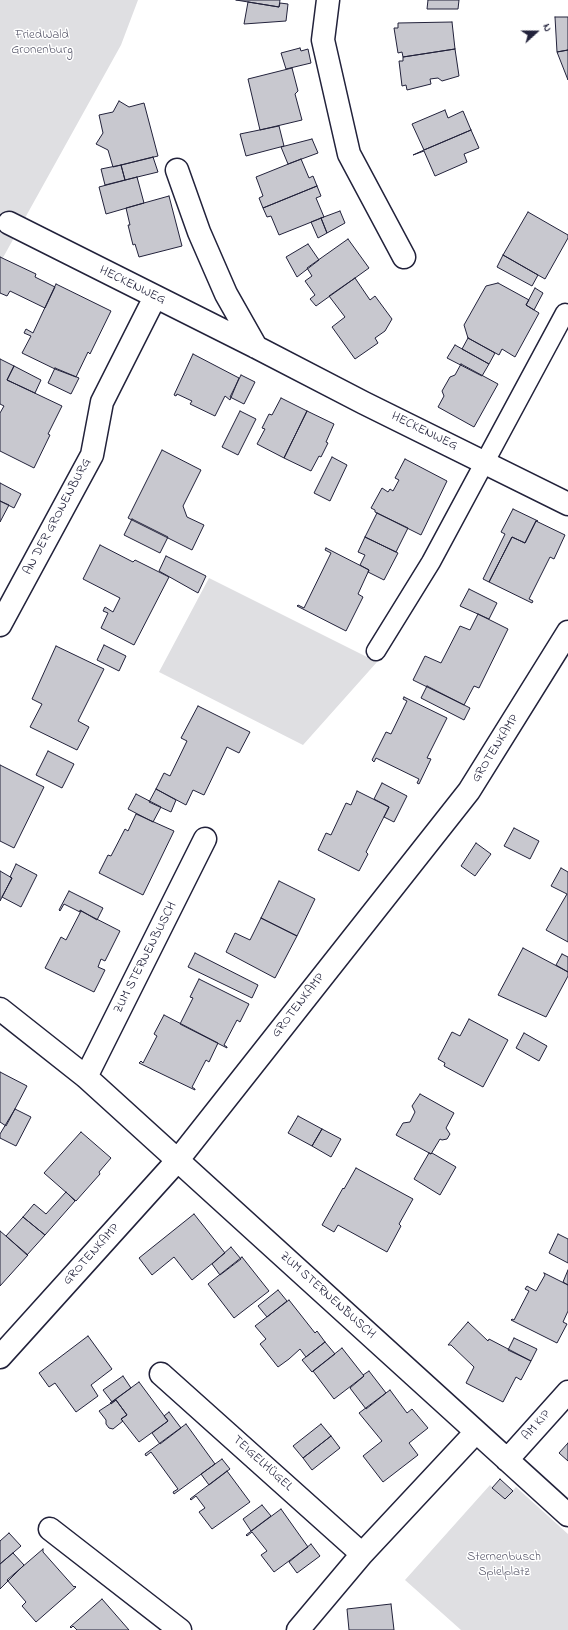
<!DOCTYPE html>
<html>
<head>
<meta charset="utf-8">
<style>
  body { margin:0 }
  #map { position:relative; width:568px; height:1630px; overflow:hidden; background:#fff; font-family:"Indie Flower",sans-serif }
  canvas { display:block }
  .north { position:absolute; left:516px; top:12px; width:40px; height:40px; -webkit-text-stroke:3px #fff; paint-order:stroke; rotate:69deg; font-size:11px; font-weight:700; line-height:16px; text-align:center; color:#22223b }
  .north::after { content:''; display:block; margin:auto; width:14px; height:18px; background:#22223b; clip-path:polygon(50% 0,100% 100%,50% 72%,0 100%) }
</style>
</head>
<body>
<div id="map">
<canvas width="568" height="1630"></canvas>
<div class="north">N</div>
</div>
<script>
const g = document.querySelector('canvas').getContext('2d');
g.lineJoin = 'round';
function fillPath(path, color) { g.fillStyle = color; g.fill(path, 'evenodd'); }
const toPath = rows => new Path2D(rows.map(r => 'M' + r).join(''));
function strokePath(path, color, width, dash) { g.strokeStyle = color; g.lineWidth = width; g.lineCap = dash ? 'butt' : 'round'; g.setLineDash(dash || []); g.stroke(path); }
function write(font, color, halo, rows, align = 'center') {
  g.font = font + ' "Indie Flower",sans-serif'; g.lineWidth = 3; g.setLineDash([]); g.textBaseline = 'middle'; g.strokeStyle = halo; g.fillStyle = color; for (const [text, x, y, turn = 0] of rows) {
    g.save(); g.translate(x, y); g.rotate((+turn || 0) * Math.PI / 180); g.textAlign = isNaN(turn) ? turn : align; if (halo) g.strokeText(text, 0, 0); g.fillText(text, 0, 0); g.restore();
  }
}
const green = toPath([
  [0,0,138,0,121,45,0,263],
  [209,578,377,662,303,745,159,672],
  [490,1485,505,1499,516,1487,568,1534,568,1630,461,1630,405,1580]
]);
const building = toPath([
  [236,0,280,0,279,7,236,0],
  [428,0,459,0,458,9,427,9,428,0],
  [248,2,279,7,280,3,288,4,286,21,244,24,248,2],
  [555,17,568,17,568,50,557,52,555,17],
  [452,22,455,49,403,57,402,52,398,53,394,28,398,28,398,23,452,22],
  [300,48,301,51,308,49,311,63,286,69,281,53,300,48],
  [455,49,459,76,442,81,438,78,430,79,431,84,407,90,406,85,402,86,399,61,403,61,403,57,455,49],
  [568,50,568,80,557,52,568,50],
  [292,68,298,91,295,94,302,120,260,130,248,79,292,68],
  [119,101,129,107,144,103,158,156,113,167,108,150,96,144,103,133,99,115,113,112,119,101],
  [445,110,448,118,463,111,471,130,424,150,412,124,445,110],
  [279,126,284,146,246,156,240,134,279,126],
  [471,130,479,148,464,154,467,162,435,176,424,151,413,155,424,150,471,130],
  [312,139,318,153,288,164,281,147,312,139],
  [153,157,158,172,125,180,121,165,153,157],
  [301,159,309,178,313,176,317,186,263,208,259,198,263,196,256,177,301,159],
  [121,165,125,180,105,185,101,169,121,165],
  [137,177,144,203,106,214,99,187,137,177],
  [317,186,321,196,316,198,324,217,279,235,271,216,267,217,263,208,317,186],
  [169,196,182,246,139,257,135,244,133,245,128,225,130,225,126,208,169,196],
  [340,211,345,223,327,233,321,218,340,211],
  [528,212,568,235,568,238,545,279,503,255,528,212],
  [321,218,327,233,318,238,311,222,321,218],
  [348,239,369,268,316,306,310,299,315,295,305,281,312,276,307,268,348,239],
  [308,244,319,260,297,277,286,257,308,244],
  [503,255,538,275,532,286,497,267,503,255],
  [0,257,36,274,35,277,55,287,45,308,10,291,7,296,0,293,0,257],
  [355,278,370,300,375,296,392,319,385,331,375,338,378,343,355,359,332,327,345,317,329,296,355,278],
  [498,283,529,300,526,305,539,313,515,357,502,349,499,355,468,338,464,325,486,286,498,283],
  [56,284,111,311,90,354,88,352,76,377,55,369,22,353,31,336,24,333,26,329,33,333,56,284],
  [535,288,543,293,534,310,526,305,535,288],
  [468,338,495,353,489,364,462,349,468,338],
  [455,345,489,364,482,376,447,358,455,345],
  [193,354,239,378,230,400,225,396,215,416,190,404,192,401,177,394,176,396,174,395,193,354],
  [0,359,14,366,7,380,62,406,48,434,50,435,34,468,0,451,0,413,4,406,0,404,0,359],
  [461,364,498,384,474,427,438,407,444,396,442,391,450,377,455,375,461,364],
  [14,366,41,380,35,393,7,380,14,366],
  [55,368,79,378,71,394,48,383,55,368],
  [241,375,255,382,244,404,230,397,241,375],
  [281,398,307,411,284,458,257,444,265,429,262,428,269,414,272,415,281,398],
  [240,411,256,419,238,455,222,447,240,411],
  [307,411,334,424,326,442,328,443,321,457,319,456,311,471,284,458,307,411],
  [162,450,201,470,183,506,187,517,204,525,192,550,128,518,162,450],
  [332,457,347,465,330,501,314,493,332,457],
  [405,459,447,481,421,535,375,512,375,510,371,508,382,488,388,492,390,489,393,491,399,480,395,478,405,459],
  [0,483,21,494,14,508,0,501,0,483],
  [0,501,9,505,0,522,0,501],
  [513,509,538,521,536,521,525,543,512,537,489,582,483,579,505,534,501,532,513,509],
  [377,513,408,528,396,552,365,537,377,513],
  [132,519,168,537,160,553,124,535,132,519],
  [536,521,565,535,554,559,550,557,529,599,533,601,532,603,489,582,512,537,525,543,536,521],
  [365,537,398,553,384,580,368,572,369,570,360,565,365,555,358,552,365,537],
  [100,545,133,562,135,560,169,577,134,645,101,628,108,613,103,611,105,607,113,612,120,598,83,579,100,545],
  [326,548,369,570,358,594,363,597,346,631,297,606,298,605,304,608,331,553,325,550,326,548],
  [166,556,206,576,198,593,159,571,166,556],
  [469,589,497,603,489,619,460,606,469,589],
  [478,614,508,629,479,688,474,686,464,705,413,680,425,656,441,663,460,626,470,630,478,614],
  [104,645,126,656,119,671,97,660,104,645],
  [56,646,104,669,78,721,89,727,77,750,30,727,42,704,32,699,56,646],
  [427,686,470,708,464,720,421,698,427,686],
  [404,697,447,718,427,758,431,759,419,784,417,783,419,779,376,758,374,762,372,760,386,732,391,734,407,701,403,699,404,697],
  [198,706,250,732,239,753,227,747,204,795,193,790,186,805,156,789,164,773,170,776,187,741,181,738,198,706],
  [48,751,74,764,62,788,36,775,48,751],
  [0,765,44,787,14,848,0,841,0,765],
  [382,783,407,796,394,822,384,817,389,807,374,799,382,783],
  [156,789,176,800,171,812,149,802,156,789],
  [357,791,389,807,366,852,368,854,359,871,318,850,326,833,331,835,346,803,351,805,357,791],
  [136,794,161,807,153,822,128,809,136,794],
  [136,814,174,831,143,895,99,873,108,855,111,856,125,829,128,831,136,814],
  [514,828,539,841,530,859,504,846,514,828],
  [476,843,491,854,475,876,461,866,476,843],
  [16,864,37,875,21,907,2,897,12,878,10,877,16,864],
  [561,868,568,872,568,942,546,930,567,894,551,886,561,868],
  [0,871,12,878,0,901,0,871],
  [279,881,315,899,297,936,261,918,279,881],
  [69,891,103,908,97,920,80,910,80,912,64,904,60,911,59,910,69,891],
  [81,911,120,931,105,961,101,959,98,967,105,970,94,992,45,968,61,937,66,940,81,911],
  [261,918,297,936,275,978,226,952,235,933,250,940,261,918],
  [523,948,568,972,568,976,546,1017,498,995,523,948],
  [195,953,258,985,252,998,188,967,195,953],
  [562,954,568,957,568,972,556,965,562,954],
  [199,979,249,1004,240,1022,237,1020,224,1045,227,1047,227,1048,180,1024,193,998,190,997,199,979],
  [164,1015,218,1043,209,1062,206,1060,192,1087,195,1089,195,1090,139,1063,141,1061,143,1063,157,1036,154,1034,164,1015],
  [469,1019,508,1040,483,1087,444,1066,445,1063,438,1059,452,1032,460,1036,469,1019],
  [524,1033,547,1046,539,1061,516,1048,524,1033],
  [0,1072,27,1086,6,1126,0,1122,0,1072],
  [420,1094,454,1113,446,1128,450,1134,447,1139,442,1140,440,1139,431,1154,396,1135,403,1123,410,1122,415,1112,412,1106,420,1094],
  [15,1109,31,1117,16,1146,0,1138,0,1134,15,1109],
  [298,1116,322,1129,312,1146,288,1133,298,1116],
  [322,1129,341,1139,331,1157,312,1146,322,1129],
  [81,1132,111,1158,99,1172,100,1174,76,1201,44,1173,81,1132],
  [429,1153,431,1154,432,1153,456,1167,440,1195,414,1179,429,1153],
  [356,1168,413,1199,399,1224,401,1226,387,1252,338,1225,334,1232,322,1225,343,1188,344,1189,356,1168],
  [66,1192,75,1201,45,1235,23,1217,34,1204,46,1214,66,1192],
  [194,1214,225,1253,192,1280,174,1257,152,1275,139,1258,194,1214],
  [23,1217,45,1235,27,1255,6,1236,23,1217],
  [0,1231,28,1255,0,1286,0,1231],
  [558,1234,568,1239,568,1263,549,1253,558,1234],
  [231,1247,241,1259,220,1275,212,1264,231,1247],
  [242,1257,269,1291,234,1318,208,1284,242,1257],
  [568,1270,568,1285,563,1282,568,1270],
  [544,1273,568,1285,568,1311,563,1322,567,1324,557,1343,511,1320,512,1319,514,1320,529,1291,525,1289,527,1286,536,1291,545,1275,544,1273],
  [278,1290,287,1301,267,1317,258,1306,278,1290],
  [289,1300,315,1333,317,1331,325,1342,306,1357,300,1349,289,1359,278,1367,260,1344,266,1339,255,1326,289,1300],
  [468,1322,488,1341,489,1339,531,1361,521,1380,516,1377,503,1402,466,1383,474,1367,451,1345,448,1345,468,1322],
  [88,1336,112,1369,91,1385,98,1396,76,1412,55,1383,49,1387,39,1373,88,1336],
  [514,1338,537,1349,531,1361,508,1350,514,1338],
  [325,1342,335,1354,312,1372,302,1360,325,1342],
  [342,1348,364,1376,334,1399,313,1371,342,1348],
  [369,1371,386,1393,366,1409,350,1388,364,1376,363,1375,369,1371],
  [123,1376,131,1388,112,1402,103,1390,123,1376],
  [139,1382,168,1421,139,1442,121,1419,127,1415,116,1400,111,1404,110,1403,139,1382],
  [390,1390,407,1413,412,1409,428,1428,409,1443,418,1455,383,1482,363,1456,382,1441,359,1413,390,1390],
  [116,1400,127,1415,121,1419,123,1421,113,1429,109,1428,106,1424,106,1420,99,1411,116,1400],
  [169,1412,181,1428,160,1444,152,1433,168,1421,164,1416,169,1412],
  [186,1424,215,1464,174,1494,173,1492,178,1489,151,1452,146,1456,145,1454,186,1424],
  [321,1424,331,1436,303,1458,293,1446,321,1424],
  [331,1436,340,1448,312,1470,303,1458,331,1436],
  [568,1443,568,1461,559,1453,568,1443],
  [222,1459,230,1469,209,1485,201,1474,222,1459],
  [227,1471,250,1502,212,1529,199,1512,205,1508,196,1496,191,1500,190,1499,227,1471],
  [500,1479,513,1491,505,1499,492,1488,500,1479],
  [262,1505,271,1516,251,1531,243,1519,262,1505],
  [281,1509,308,1547,274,1572,261,1555,267,1551,252,1532,247,1536,246,1535,281,1509],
  [9,1533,21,1546,0,1564,0,1541,9,1533],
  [311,1544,320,1556,297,1573,289,1562,311,1544],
  [43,1549,43,1552,74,1587,75,1586,76,1587,36,1622,22,1606,26,1602,7,1580,43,1549],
  [13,1553,24,1565,0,1589,0,1564,13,1553],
  [102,1599,129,1630,77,1630,73,1626,71,1628,70,1627,102,1599],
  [391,1604,394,1630,349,1630,347,1609,391,1604]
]);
const service = toPath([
  [376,651,431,562,565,313]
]);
const minor = toPath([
  [328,0,323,40,349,154,404,257],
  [177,170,199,232,226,294,256,347],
  [9,223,256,347,364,403,568,504],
  [0,625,92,455,102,402,155,297],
  [0,1009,86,1077,568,1515],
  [86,1077,205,839],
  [0,1357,177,1161,469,791,568,632],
  [161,1374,362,1554],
  [507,1460,568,1392],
  [50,1529,180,1630],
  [298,1630,362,1554,476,1432]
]);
const parkNames = [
  ["FriedWald",42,36],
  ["Gronenburg",42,51],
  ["Sternenbusch",504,1558],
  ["Spielplatz",504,1573]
];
const streetNames = [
  ["HECKENWEG",132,286,26],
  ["HECKENWEG",424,432,26],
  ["AN DER GRONENBURG",58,517,-62],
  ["GROTENKAMP",496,749,-58],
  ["ZUM STERNENBUSCH",146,958,-63],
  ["GROTENKAMP",299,1006,-52],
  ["GROTENKAMP",92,1255,-48],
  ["ZUM STERNENBUSCH",327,1296,42],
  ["AM KIP",537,1426,-48],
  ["TEIGELHÜGEL",262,1464,42]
];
fillPath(green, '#dfdfe2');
fillPath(building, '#c8c8cf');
strokePath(building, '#22223b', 1);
strokePath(service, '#22223b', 21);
strokePath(minor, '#22223b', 25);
strokePath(service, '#fff', 18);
strokePath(minor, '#fff', 22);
write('13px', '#5b5b6d', '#fff', parkNames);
write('13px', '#22223b', '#fff', streetNames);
</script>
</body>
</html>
